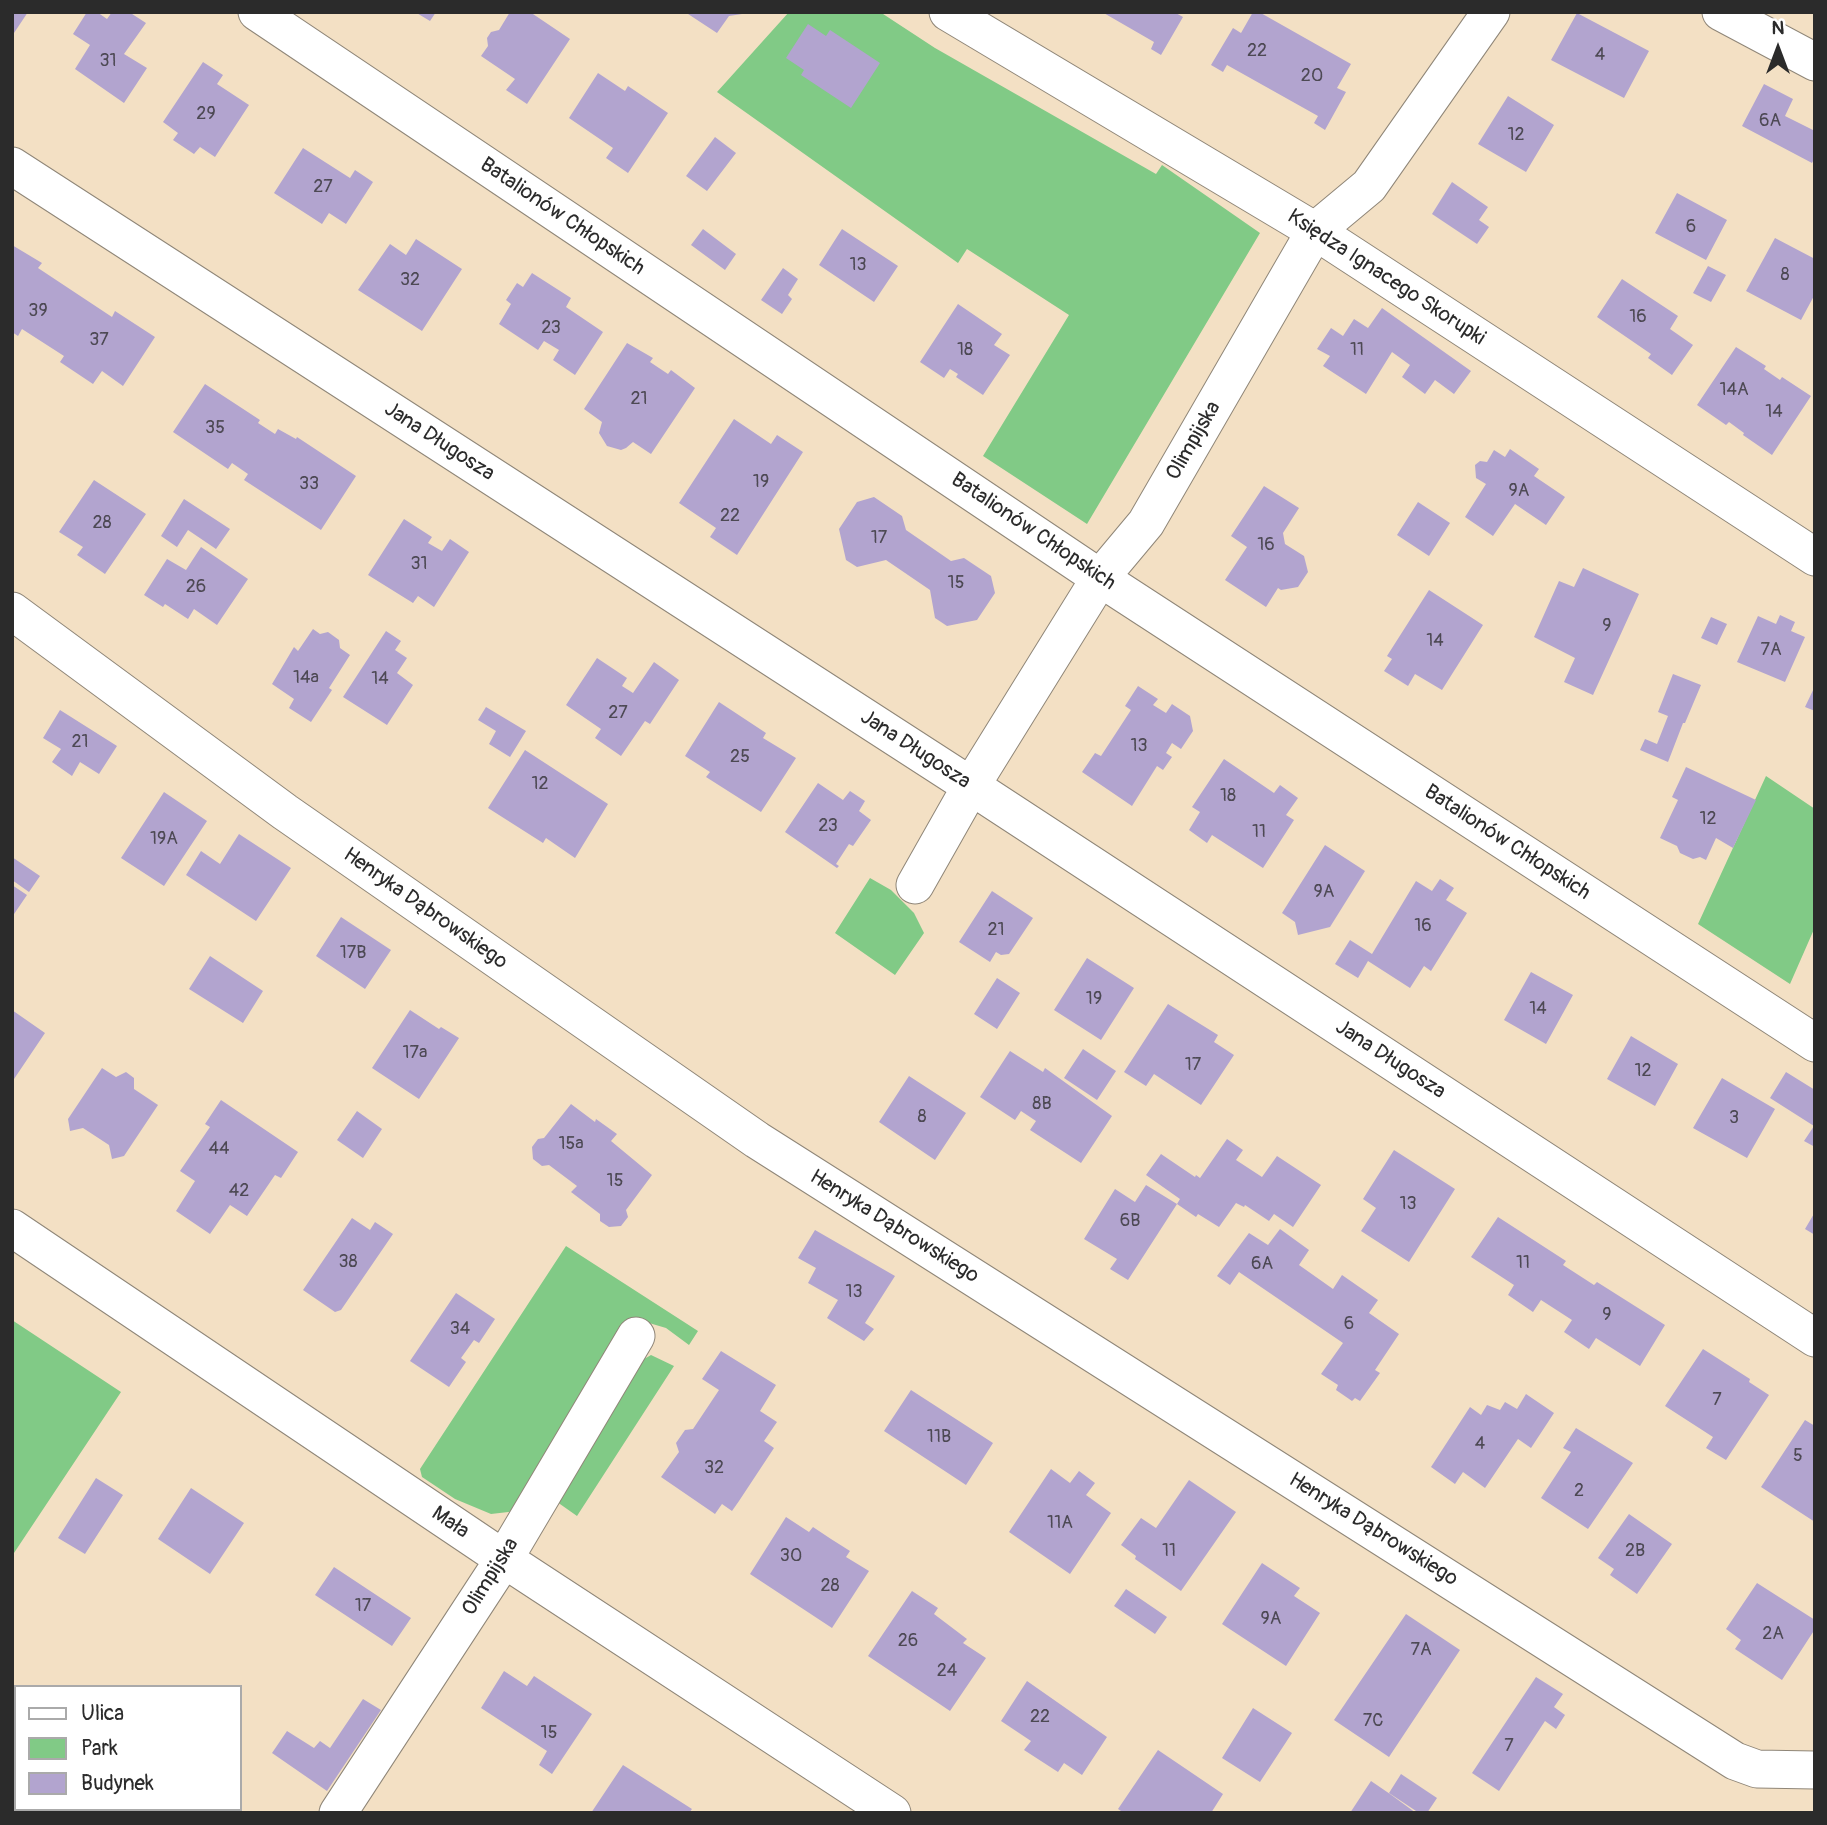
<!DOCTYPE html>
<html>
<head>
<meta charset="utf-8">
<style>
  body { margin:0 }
  #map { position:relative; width:1827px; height:1825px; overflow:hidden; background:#f3e0c4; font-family:Pangolin,sans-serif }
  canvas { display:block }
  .frame { position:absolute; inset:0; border:14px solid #2b2b2b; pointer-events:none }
  .legend { position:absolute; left:14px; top:1685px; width:228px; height:126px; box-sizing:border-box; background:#fff; border:2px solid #aaa; margin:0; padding:9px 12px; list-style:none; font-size:21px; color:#2b2b2b }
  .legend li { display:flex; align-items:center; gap:14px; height:35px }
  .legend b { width:35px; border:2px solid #aaa }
  .north { position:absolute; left:1743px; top:14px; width:70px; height:70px; -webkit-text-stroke:5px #fff; paint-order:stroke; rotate:0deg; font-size:19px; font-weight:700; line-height:28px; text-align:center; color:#2b2b2b }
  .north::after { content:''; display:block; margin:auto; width:24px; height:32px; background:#2b2b2b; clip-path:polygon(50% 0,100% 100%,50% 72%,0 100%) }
</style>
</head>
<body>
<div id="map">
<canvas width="1827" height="1825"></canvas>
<div class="frame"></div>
<ul class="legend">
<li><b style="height:9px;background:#fff"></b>Ulica</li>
<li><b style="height:19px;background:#81ca86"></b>Park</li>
<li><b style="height:19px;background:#b2a4cf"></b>Budynek</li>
</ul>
<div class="north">N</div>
</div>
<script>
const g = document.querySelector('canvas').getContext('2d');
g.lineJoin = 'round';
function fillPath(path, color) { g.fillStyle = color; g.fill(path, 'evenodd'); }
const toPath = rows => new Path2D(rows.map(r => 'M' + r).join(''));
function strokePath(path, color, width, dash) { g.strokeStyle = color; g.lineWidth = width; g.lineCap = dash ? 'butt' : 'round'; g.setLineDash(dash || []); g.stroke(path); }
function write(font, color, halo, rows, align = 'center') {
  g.font = font + ' Pangolin,sans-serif'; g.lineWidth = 6; g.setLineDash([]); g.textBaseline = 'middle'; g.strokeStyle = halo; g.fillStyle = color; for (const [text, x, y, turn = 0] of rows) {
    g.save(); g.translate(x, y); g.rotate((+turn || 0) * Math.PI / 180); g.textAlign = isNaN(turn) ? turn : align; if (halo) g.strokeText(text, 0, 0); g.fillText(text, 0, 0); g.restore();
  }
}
const green = toPath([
  [789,12,880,12,935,48,1156,174,1162,165,1260,233,1087,524,983,456,1069,315,967,249,958,263,717,92],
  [1766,776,1815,809,1815,927,1790,984,1698,924],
  [870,878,891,890,914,913,924,933,895,975,835,933],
  [566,1246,698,1331,689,1345,666,1328,639,1320,517,1511,491,1514,455,1499,422,1477,420,1469],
  [12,1320,121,1392,12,1556],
  [651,1355,674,1366,577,1516,550,1497,639,1362]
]);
const building = toPath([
  [12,12,28,12,12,36],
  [87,12,97,12,107,19,112,12,129,12,146,23,124,54,147,68,124,103,75,69,90,45,73,34],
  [415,12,436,12,430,21],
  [510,12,530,12,570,39,527,104,506,90,515,79,481,56,488,46,487,38,491,32,499,30],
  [685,12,742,12,742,14,729,16,717,33],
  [1102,12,1174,12,1183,17,1161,55,1151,49,1154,42],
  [1253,12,1259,12,1351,64,1337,88,1346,92,1325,130,1314,123,1318,116,1227,65,1223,72,1211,65,1233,28,1241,33],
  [1577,13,1649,51,1624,98,1551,60],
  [808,24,826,36,830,30,880,63,851,108,801,75,804,70,786,58],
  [203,62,223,75,217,84,249,105,215,157,200,147,194,154,173,140,178,133,163,122],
  [598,73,625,91,628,86,668,113,628,173,606,158,613,148,569,118],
  [1764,84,1793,99,1785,116,1815,131,1815,157,1812,163,1742,126],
  [1508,96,1554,125,1526,172,1478,144],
  [715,137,736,153,707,191,686,176],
  [303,148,350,178,355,170,373,182,346,224,329,213,322,224,274,193],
  [1452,182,1488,207,1479,220,1489,227,1477,244,1432,214],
  [1677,193,1727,220,1706,260,1655,233],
  [703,229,736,254,725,270,691,245],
  [842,229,898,266,874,302,819,265],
  [1775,238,1815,259,1815,294,1801,320,1746,291],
  [416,239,462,269,422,331,358,290,390,244,406,255],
  [12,245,42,263,38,268,112,317,115,311,155,337,123,386,102,371,93,384,60,362,64,356,22,329,18,336,12,332],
  [1708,266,1726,275,1711,302,1693,293],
  [783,268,798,279,788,295,792,299,782,314,761,300],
  [532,273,571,298,566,307,603,332,575,375,553,360,559,350,544,341,538,350,499,324,511,304,506,300,517,283,523,287],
  [1622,279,1678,316,1670,329,1693,345,1672,375,1648,358,1651,354,1597,317],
  [958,304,1002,334,994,345,1010,355,983,395,956,377,958,374,950,369,944,378,920,362],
  [1382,308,1471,371,1454,394,1435,380,1425,394,1402,377,1410,365,1392,352,1366,394,1323,366,1330,356,1317,349,1331,328,1343,336,1354,319,1368,328],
  [627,343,653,358,650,362,668,374,671,370,695,388,651,454,633,442,626,448,621,450,607,446,599,433,602,422,584,409],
  [1736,347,1766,366,1764,369,1780,380,1782,377,1811,396,1772,455,1743,435,1744,433,1729,422,1726,425,1697,405],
  [205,384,260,420,258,423,275,434,278,429,296,439,297,437,356,476,321,530,244,480,248,474,232,463,228,469,173,432],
  [734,419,771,444,777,435,803,452,737,555,710,537,716,528,679,503],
  [1510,449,1539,469,1534,476,1565,497,1546,525,1515,504,1493,536,1465,517,1486,484,1476,478,1475,465,1480,461,1487,462,1494,450,1505,457],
  [94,480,146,514,105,574,77,555,83,547,59,532],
  [1264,486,1299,508,1283,533,1285,544,1304,556,1308,572,1298,587,1281,590,1278,588,1266,607,1225,580,1247,547,1231,536],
  [874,497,902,516,906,530,951,561,964,558,991,576,995,593,977,620,947,626,935,618,930,590,886,560,857,567,846,560,839,529,857,502],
  [184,499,230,529,216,549,188,530,177,547,161,536],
  [1418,502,1450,523,1429,556,1397,535],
  [404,519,432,537,428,543,442,551,450,539,469,552,434,607,418,596,413,603,368,575],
  [201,547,248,579,217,625,194,609,188,619,165,604,163,607,144,595,167,559,186,570],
  [1583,568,1639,594,1593,695,1564,682,1575,658,1534,637,1559,581,1574,587],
  [1429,590,1483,625,1442,690,1415,674,1408,686,1384,671,1392,659,1387,656],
  [1780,615,1795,622,1791,631,1805,637,1785,682,1737,662,1758,616,1776,624],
  [1711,617,1727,624,1717,645,1701,638],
  [313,629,320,634,328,632,339,640,340,648,350,655,329,688,332,690,311,722,289,708,294,699,272,684,294,647,298,651],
  [386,631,401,641,395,650,407,658,397,673,413,685,387,725,343,697],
  [597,658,627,678,622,686,633,693,654,662,679,680,650,724,645,721,621,756,595,738,601,729,566,705],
  [1673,674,1701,685,1685,723,1683,723,1668,762,1640,750,1645,739,1657,744,1668,716,1658,712],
  [1138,686,1158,699,1153,705,1166,713,1172,704,1190,716,1193,731,1181,749,1172,743,1166,753,1172,757,1163,770,1157,766,1132,806,1082,772,1095,753,1101,756,1131,710,1125,706],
  [1815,686,1815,711,1805,707],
  [719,702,766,733,763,738,796,758,761,812,706,777,710,772,685,756],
  [486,707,526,731,510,757,489,744,496,731,478,720],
  [60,710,117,746,99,774,80,762,72,776,52,762,61,749,43,738],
  [525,750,608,804,575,858,546,838,543,843,488,808],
  [1224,759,1274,793,1280,785,1298,798,1286,815,1294,820,1263,868,1212,835,1207,843,1189,830,1200,812,1192,807],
  [1686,767,1756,800,1733,848,1716,838,1706,860,1700,857,1693,859,1680,853,1677,846,1660,838,1678,800,1672,797],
  [818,783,843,800,850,791,865,801,859,811,871,820,853,846,849,844,836,864,839,866,837,868,785,832],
  [164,792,207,821,164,886,121,858],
  [239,834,291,868,256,921,186,875,201,851,220,864],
  [1325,845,1365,871,1330,927,1298,935,1295,922,1282,913],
  [12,857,40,876,29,892,12,880],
  [1440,879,1454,888,1446,900,1467,913,1431,971,1424,966,1410,988,1368,961,1358,978,1335,964,1350,940,1372,954,1416,881,1432,891],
  [12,885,27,895,12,917],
  [992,891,1033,918,1009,954,1001,955,996,952,990,962,959,942],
  [341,917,391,950,365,989,316,956],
  [210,956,263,991,243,1023,189,989],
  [1087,958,1134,988,1101,1040,1054,1010],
  [1531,972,1573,995,1546,1044,1504,1020],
  [997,978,1020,993,997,1029,974,1014],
  [1168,1004,1218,1035,1214,1042,1234,1055,1201,1105,1154,1074,1146,1086,1124,1072],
  [12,1010,45,1033,12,1082],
  [410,1010,439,1029,441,1027,459,1038,419,1099,372,1068],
  [1631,1036,1678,1064,1655,1106,1607,1079],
  [1083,1049,1116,1071,1097,1100,1064,1078],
  [1010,1051,1043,1072,1045,1068,1112,1116,1081,1163,1030,1130,1036,1121,1021,1111,1015,1120,980,1097],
  [102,1068,116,1077,126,1072,134,1078,134,1089,158,1105,124,1156,112,1159,109,1145,83,1128,70,1131,68,1119],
  [1786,1072,1815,1090,1815,1147,1804,1141,1814,1126,1770,1098],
  [909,1076,966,1113,935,1160,879,1122],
  [1722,1078,1775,1109,1747,1158,1693,1128],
  [221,1100,298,1152,281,1178,275,1175,247,1216,230,1205,210,1234,176,1211,195,1181,180,1171,210,1127,205,1124],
  [571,1104,595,1122,596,1119,617,1134,611,1141,652,1175,626,1210,628,1217,621,1226,609,1227,600,1221,600,1214,571,1192,577,1186,549,1165,542,1166,533,1159,532,1147,538,1139,544,1138],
  [357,1111,382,1129,363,1158,337,1140],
  [1227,1139,1243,1150,1236,1160,1262,1177,1277,1156,1321,1185,1293,1227,1274,1214,1269,1221,1245,1205,1244,1207,1236,1203,1219,1227,1198,1214,1196,1217,1177,1204,1128,1280,1110,1269,1117,1259,1084,1239,1115,1189,1135,1202,1146,1185,1177,1204,1180,1199,1146,1175,1161,1154,1195,1177,1196,1175,1200,1178],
  [1394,1150,1455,1189,1409,1262,1361,1231,1376,1208,1363,1199],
  [1815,1212,1815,1235,1805,1229],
  [1498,1217,1566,1261,1563,1265,1594,1285,1597,1282,1665,1325,1640,1366,1596,1338,1589,1349,1564,1332,1572,1320,1541,1300,1533,1312,1508,1295,1514,1285,1471,1257],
  [352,1218,370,1230,375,1222,393,1234,341,1310,335,1312,303,1290],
  [1280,1229,1309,1250,1299,1265,1333,1289,1342,1275,1378,1300,1369,1313,1399,1334,1375,1370,1380,1373,1360,1401,1355,1398,1352,1401,1336,1390,1338,1385,1321,1374,1343,1343,1239,1272,1230,1285,1217,1276,1249,1233,1268,1245],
  [815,1230,895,1276,865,1323,874,1329,864,1341,827,1318,838,1300,808,1283,816,1268,798,1258],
  [456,1293,495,1319,479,1343,474,1340,461,1358,466,1362,449,1387,410,1361],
  [1703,1349,1750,1379,1749,1382,1769,1395,1726,1460,1706,1448,1713,1437,1665,1406],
  [721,1351,776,1385,760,1411,777,1422,764,1441,774,1448,739,1501,732,1511,722,1504,715,1514,661,1477,679,1452,676,1443,685,1430,693,1429,719,1390,702,1379],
  [911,1390,993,1443,966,1485,884,1431],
  [1526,1394,1554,1413,1531,1448,1518,1439,1485,1488,1463,1472,1455,1484,1431,1467,1470,1407,1481,1415,1487,1405,1500,1410,1505,1402,1517,1409],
  [1805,1420,1815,1426,1815,1522,1761,1487],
  [1576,1428,1633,1463,1588,1529,1541,1498,1571,1452,1563,1448],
  [1051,1469,1070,1483,1079,1471,1095,1483,1086,1495,1111,1513,1070,1574,1009,1532],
  [96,1478,123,1495,85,1554,58,1538],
  [1189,1480,1236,1512,1181,1591,1135,1559,1136,1556,1121,1545,1141,1518,1156,1528],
  [191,1488,244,1523,210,1574,158,1539],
  [1629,1514,1672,1544,1637,1594,1610,1575,1614,1569,1598,1558],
  [786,1517,809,1532,813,1527,831,1539,850,1551,846,1557,869,1571,832,1628,750,1574],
  [1262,1563,1300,1588,1294,1596,1320,1613,1286,1666,1222,1624],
  [334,1567,411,1618,392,1646,315,1595],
  [1757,1583,1815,1620,1815,1629,1782,1680,1735,1649,1741,1640,1726,1629],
  [1126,1589,1167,1617,1155,1634,1114,1606],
  [912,1591,938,1608,934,1614,967,1639,963,1643,986,1658,950,1711,868,1656],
  [1406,1614,1460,1650,1389,1757,1334,1720],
  [504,1671,527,1686,534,1676,592,1714,552,1774,539,1765,547,1751,481,1708],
  [1536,1677,1563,1694,1554,1707,1565,1715,1556,1729,1545,1721,1499,1791,1472,1773],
  [1027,1681,1107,1737,1082,1775,1064,1763,1058,1772,1024,1750,1031,1741,1001,1721],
  [363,1699,381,1710,327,1791,272,1753,287,1731,314,1748,320,1741,330,1748],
  [1253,1708,1292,1733,1260,1782,1222,1758],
  [1158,1750,1223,1794,1211,1813,1124,1813,1118,1809],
  [623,1765,692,1809,689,1813,591,1813],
  [1401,1774,1437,1798,1427,1813,1419,1813,1389,1793],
  [1371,1781,1390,1794,1416,1813,1350,1813]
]);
const street = toPath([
  [257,12,1100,578,1815,1043],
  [948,12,1315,231,1815,557],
  [1721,12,1815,62],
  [12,166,971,786,1815,1338],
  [12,611,285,812,757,1140,1735,1761,1757,1769,1815,1770],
  [915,885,971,786,1100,578,1146,523,1315,231,1369,186,1491,12],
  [12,1228,504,1559,892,1813],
  [338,1813,504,1559,636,1336]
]);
const numberNames = [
  ["22",1257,51],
  ["4",1600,55],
  ["31",108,61],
  ["20",1312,76],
  ["29",206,114],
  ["6A",1770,121],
  ["12",1516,135],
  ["27",323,187],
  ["6",1691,227],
  ["13",858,265],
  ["8",1785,275],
  ["32",410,280],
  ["39",38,311],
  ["16",1638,317],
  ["23",551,328],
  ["37",99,340],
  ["18",965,350],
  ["11",1357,350],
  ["14A",1734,390],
  ["21",639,399],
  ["14",1774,412],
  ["35",215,428],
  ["19",761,482],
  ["33",309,484],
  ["9A",1519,491],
  ["22",730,516],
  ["28",102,523],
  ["17",879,538],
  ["16",1266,545],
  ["31",419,564],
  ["15",956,583],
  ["26",196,587],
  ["9",1607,626],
  ["14",1435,641],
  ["7A",1771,650],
  ["14a",306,678],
  ["14",380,679],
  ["27",618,713],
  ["21",80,742],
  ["13",1139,746],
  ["25",740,757],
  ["12",540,784],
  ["18",1228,796],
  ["12",1708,819],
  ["23",828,826],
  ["11",1259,832],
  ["19A",164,839],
  ["9A",1324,892],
  ["16",1423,926],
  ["21",996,930],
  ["17B",353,953],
  ["19",1094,999],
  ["14",1538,1009],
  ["17a",415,1053],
  ["17",1193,1065],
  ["12",1643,1071],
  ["8B",1042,1104],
  ["8",922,1117],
  ["3",1734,1118],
  ["15a",571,1144],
  ["44",219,1149],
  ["15",615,1181],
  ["42",239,1191],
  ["13",1408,1204],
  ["6B",1130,1221],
  ["38",348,1262],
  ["11",1523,1263],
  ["6A",1262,1264],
  ["13",854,1292],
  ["9",1607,1315],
  ["6",1349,1324],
  ["34",460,1329],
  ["7",1717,1400],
  ["11B",939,1437],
  ["4",1480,1444],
  ["5",1798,1456],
  ["32",714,1468],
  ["2",1579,1491],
  ["11A",1060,1523],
  ["11",1169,1551],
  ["2B",1635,1551],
  ["30",791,1556],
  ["28",830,1586],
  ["17",363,1606],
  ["9A",1271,1619],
  ["2A",1773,1634],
  ["26",908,1641],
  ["7A",1421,1650],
  ["24",947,1671],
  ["22",1040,1717],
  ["7C",1373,1721],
  ["15",549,1733],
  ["7",1509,1746]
];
const streetNames = [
  ["Batalionów Chłopskich",562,217,34],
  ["Księdza Ignacego Skorupki",1386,278,33],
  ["Olimpijska",1194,441,-60],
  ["Jana Długosza",439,442,33],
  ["Batalionów Chłopskich",1033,532,34],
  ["Jana Długosza",915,750,33],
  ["Batalionów Chłopskich",1507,843,33],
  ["Henryka Dąbrowskiego",425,909,35],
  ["Jana Długosza",1390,1060,33],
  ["Henryka Dąbrowskiego",894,1227,32],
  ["Mała",450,1523,34],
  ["Henryka Dąbrowskiego",1373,1530,32],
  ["Olimpijska",491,1577,-58]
];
fillPath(green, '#81ca86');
fillPath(building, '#b2a4cf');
strokePath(street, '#8f8678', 39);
strokePath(street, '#fff', 37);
write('18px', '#4d4954', null, numberNames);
write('21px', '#2b2b2b', '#fff', streetNames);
</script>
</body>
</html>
